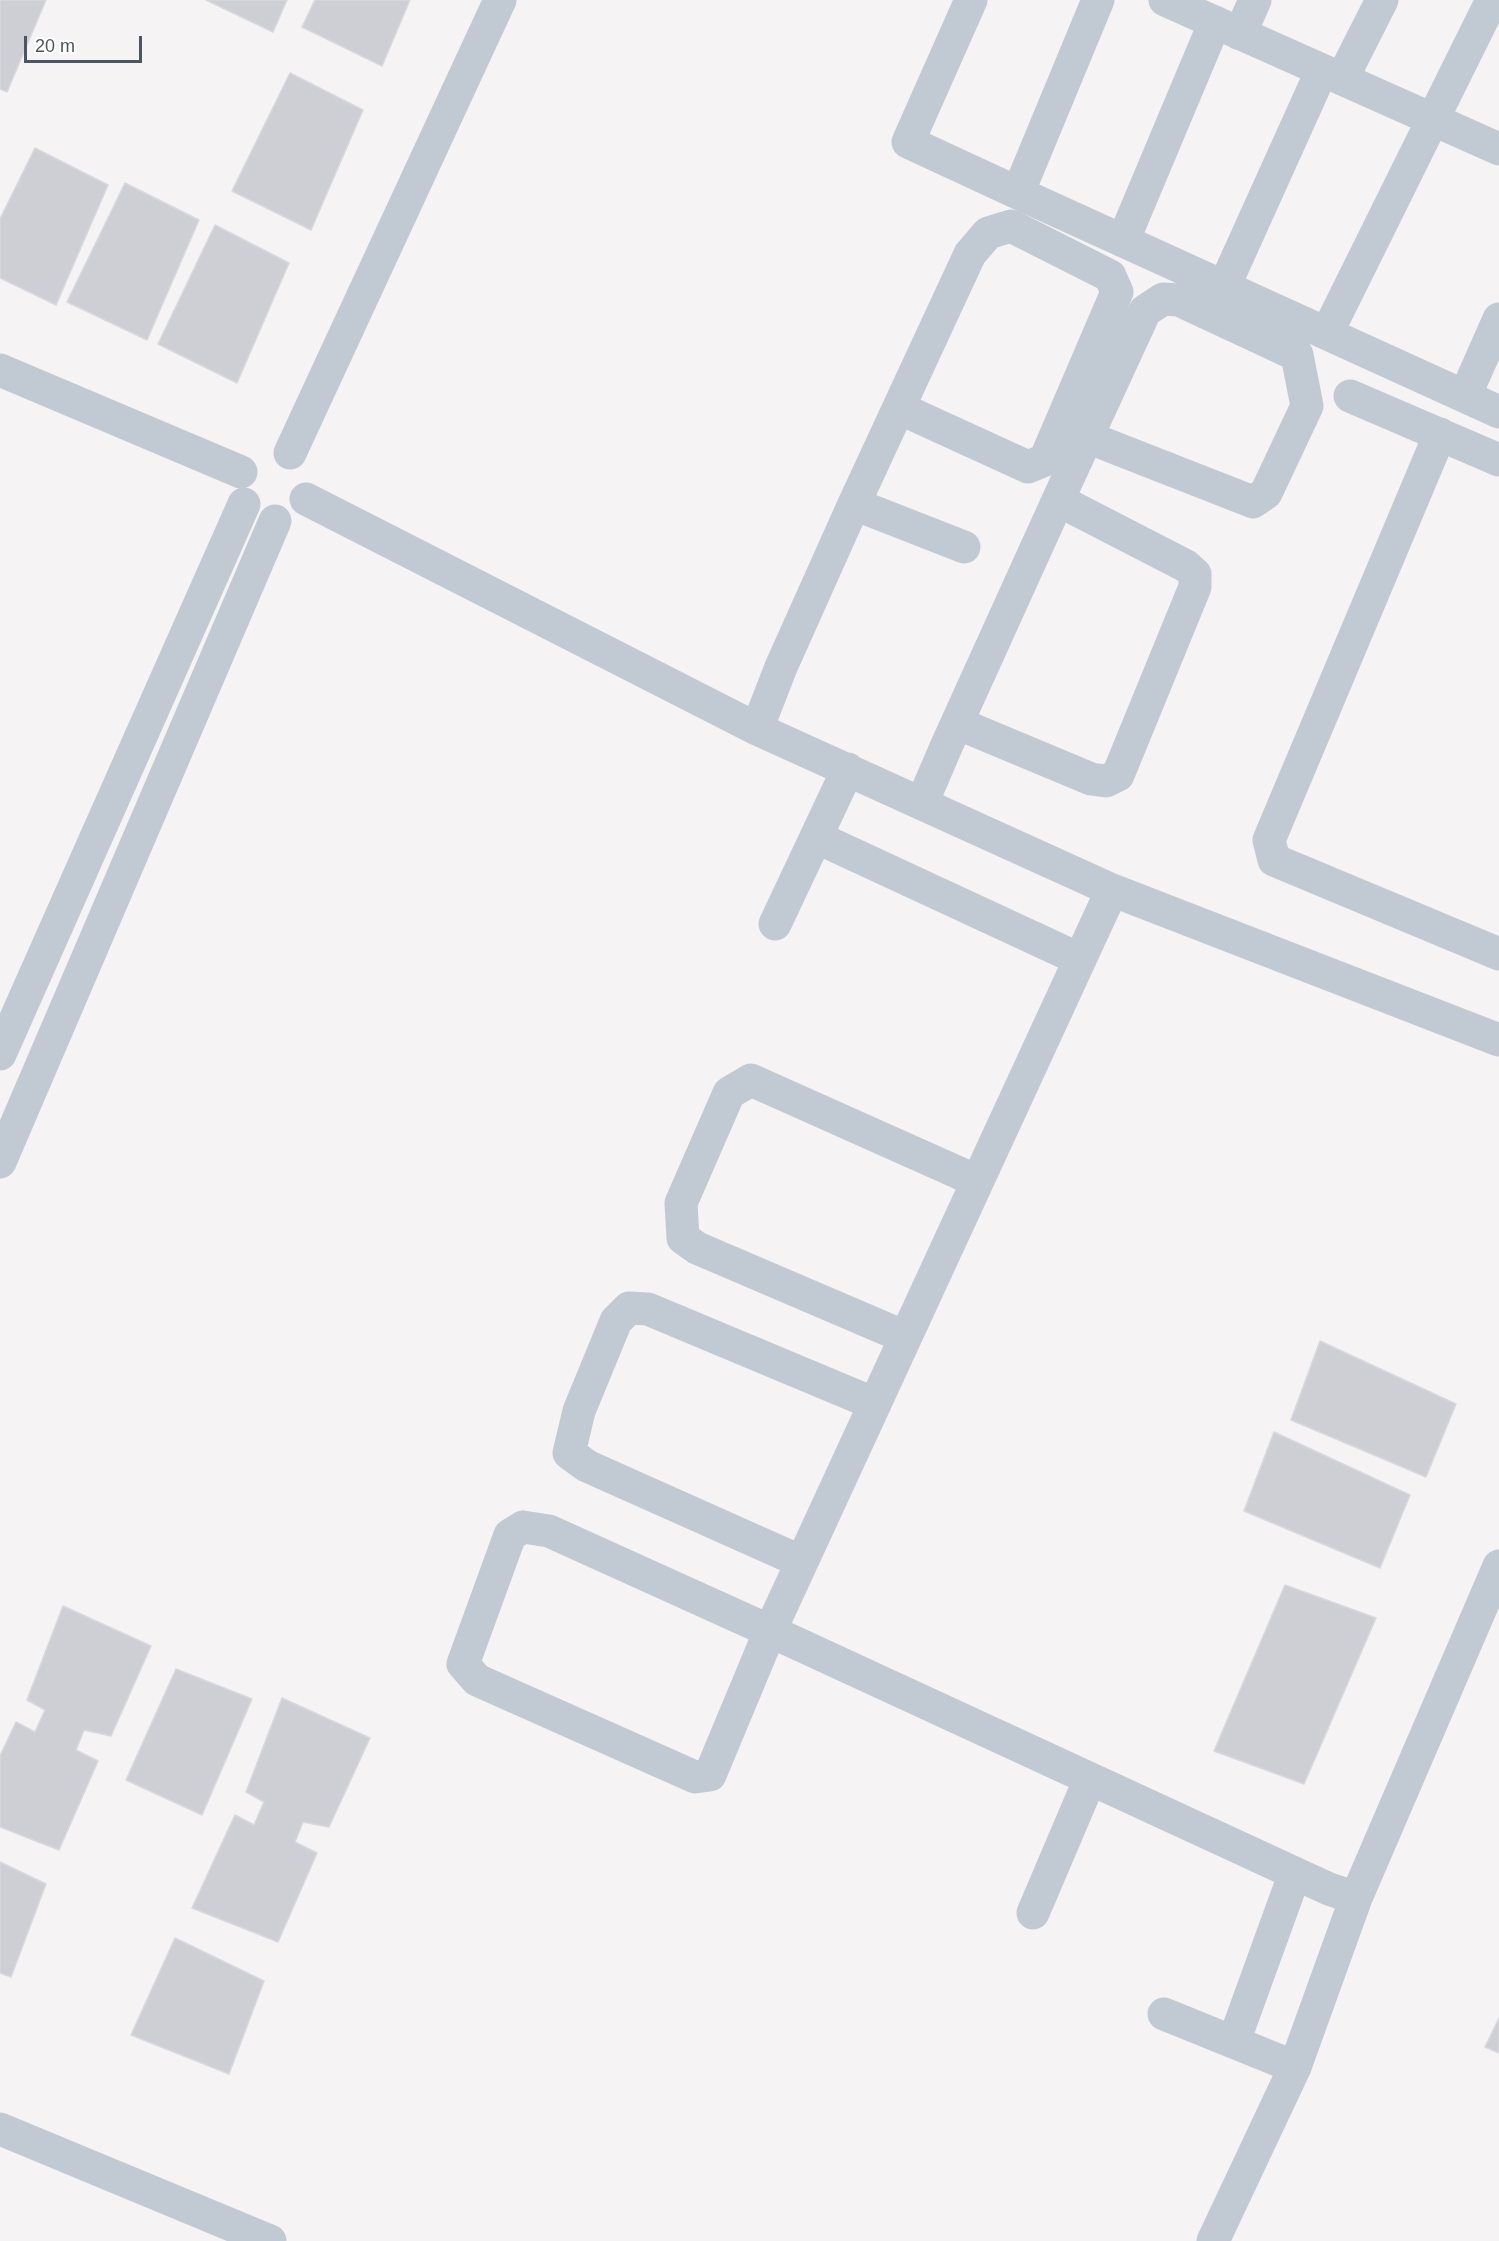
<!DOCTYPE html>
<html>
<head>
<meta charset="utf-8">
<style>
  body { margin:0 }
  #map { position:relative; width:1499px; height:2241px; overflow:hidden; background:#f5f3f3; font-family:Helvetica,sans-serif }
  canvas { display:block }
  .scale { position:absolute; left:24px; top:36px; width:118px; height:27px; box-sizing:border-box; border:3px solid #4a5661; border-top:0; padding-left:8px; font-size:18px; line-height:21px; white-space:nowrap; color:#4a5661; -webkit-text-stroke:4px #fff; paint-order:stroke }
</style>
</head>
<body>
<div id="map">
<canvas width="1499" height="2241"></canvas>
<div class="scale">20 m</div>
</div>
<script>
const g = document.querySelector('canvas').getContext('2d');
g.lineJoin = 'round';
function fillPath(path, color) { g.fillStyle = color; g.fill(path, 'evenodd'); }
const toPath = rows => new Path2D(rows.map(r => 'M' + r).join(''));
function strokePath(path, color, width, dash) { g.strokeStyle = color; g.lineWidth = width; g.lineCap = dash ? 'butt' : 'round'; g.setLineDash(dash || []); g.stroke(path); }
const building = toPath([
  [0,0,46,0,7,92,0,89,0,0],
  [206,0,287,0,273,32,206,0],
  [315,0,410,0,382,66,302,27,315,0],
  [290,73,363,110,311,230,232,191,290,73],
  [35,148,108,185,56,305,0,278,0,219,35,148],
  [125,183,199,220,147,340,67,302,125,183],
  [215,225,289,263,237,383,158,344,215,225],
  [1320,1341,1456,1404,1426,1477,1291,1420,1320,1341],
  [1274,1432,1410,1495,1380,1568,1244,1511,1274,1432],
  [1285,1585,1376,1618,1304,1784,1214,1751,1285,1585],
  [63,1606,151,1646,111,1736,84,1730,76,1750,98,1761,59,1850,0,1827,0,1756,16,1722,35,1732,45,1710,27,1700,63,1606],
  [176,1669,252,1699,202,1815,126,1780,176,1669],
  [282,1698,370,1738,329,1827,303,1822,295,1842,317,1853,278,1942,192,1908,235,1815,254,1825,264,1802,246,1792,282,1698],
  [0,1862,46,1884,11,1977,0,1973,0,1862],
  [175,1938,264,1981,229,2074,131,2035,175,1938],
  [1499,2018,1499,2053,1485,2047,1499,2018]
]);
const minor = toPath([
  [971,0,908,142,1018,193,1499,412],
  [1165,0,1499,149],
  [1240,34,1255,0],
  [1342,79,1382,0],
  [1018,193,1098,0],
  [1123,241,1215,22],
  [1224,287,1322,70],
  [1327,333,1492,0],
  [0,370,241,472],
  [1350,396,1499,460],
  [1465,396,1499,319],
  [1440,434,1269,840,1274,860,1499,954],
  [290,453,500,0],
  [306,499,757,729,1112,890,1499,1040],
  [854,504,964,547],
  [957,723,1091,779,1106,781,1118,775,1195,587,1195,574,1186,566,1058,500],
  [757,729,781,667,854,504,970,254,988,233,1011,226,1110,276,1117,292,1045,460,1028,467,899,408],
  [848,769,816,837,1079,959],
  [922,803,946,747,1058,500,1145,311,1163,299,1179,300,1297,355,1307,406,1266,493,1253,502,1087,437],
  [1112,890,770,1631,1329,1889,1356,1898],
  [775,924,816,837],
  [0,1054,244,504],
  [0,1162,275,521],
  [905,1337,697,1248,683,1238,681,1203,729,1093,751,1080,977,1181],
  [523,1527,549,1531,770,1631,710,1775,695,1777,477,1680,463,1664,510,1535,523,1527],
  [802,1562,587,1466,569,1453,579,1411,616,1321,629,1308,648,1309,875,1404],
  [1033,1913,1090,1779],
  [1164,2014,1295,2067],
  [1234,2041,1295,1873],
  [0,2129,270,2241],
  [1213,2241,1295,2067,1356,1898,1499,1566]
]);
fillPath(building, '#cdcfd5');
strokePath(building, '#d7d9de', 1.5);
strokePath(minor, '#c1cad2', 33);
</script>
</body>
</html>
